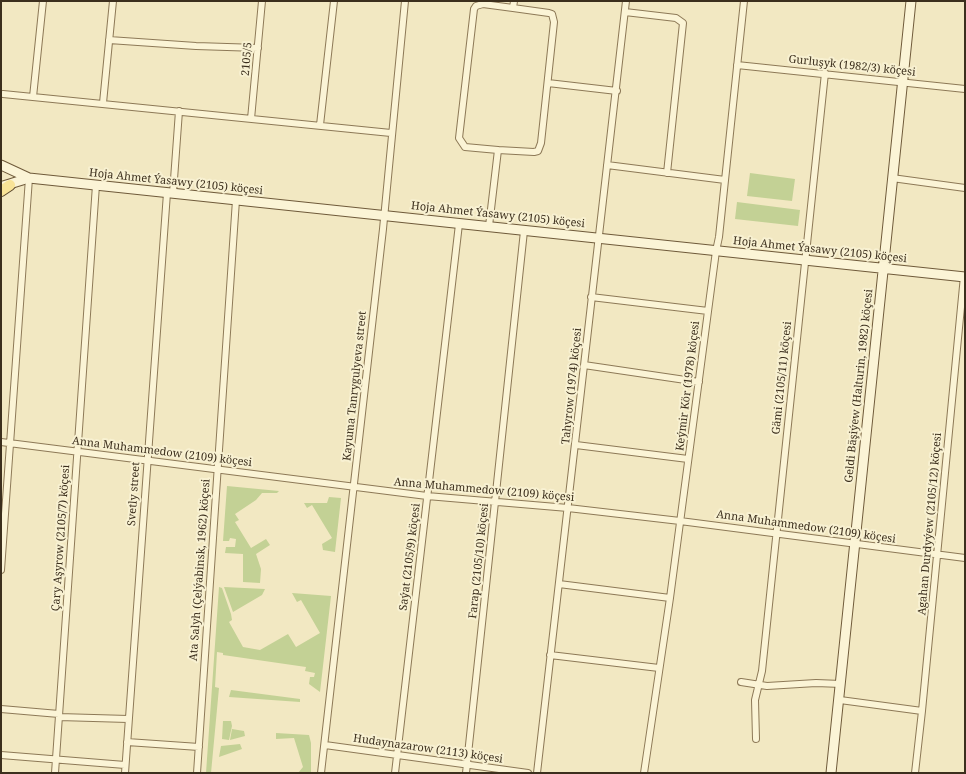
<!DOCTYPE html>
<html>
<head>
<meta charset="utf-8">
<style>
  body { margin:0 }
  #map { position:relative; width:966px; height:774px; overflow:hidden; background:#f2e8c2; font-family:"Noto Serif",serif }
  canvas { display:block }
  .frame { position:absolute; inset:0; border:2px solid #3c2f1d; pointer-events:none }
</style>
</head>
<body>
<div id="map">
<canvas width="966" height="774"></canvas>
<div class="frame"></div>
</div>
<script>
const g = document.querySelector('canvas').getContext('2d');
g.lineJoin = 'round';
function fillPath(path, color) { g.fillStyle = color; g.fill(path, 'evenodd'); }
const toPath = rows => new Path2D(rows.map(r => 'M' + r).join(''));
function strokePath(path, color, width, dash) { g.strokeStyle = color; g.lineWidth = width; g.lineCap = dash ? 'butt' : 'round'; g.setLineDash(dash || []); g.stroke(path); }
function write(font, color, halo, rows, align = 'center') {
  g.font = font + ' "Noto Serif",serif'; g.lineWidth = 4; g.setLineDash([]); g.textBaseline = 'middle'; g.strokeStyle = halo; g.fillStyle = color; for (const [text, x, y, turn = 0] of rows) {
    g.save(); g.translate(x, y); g.rotate((+turn || 0) * Math.PI / 180); g.textAlign = isNaN(turn) ? turn : align; if (halo) g.strokeText(text, 0, 0); g.fillText(text, 0, 0); g.restore();
  }
}
const green = toPath([
  [750,173,795,179,792,201,747,196],
  [737,202,800,210,798,226,735,219],
  [227,486,279,491,277,493,262,493,256,500,235,514,239,520,235,522,251,548,266,539,270,545,256,554,261,569,260,583,243,582,243,554,225,553,226,547,235,547,236,539,230,538,229,541,223,541],
  [329,497,341,498,335,552,323,550,322,544,332,538,312,505,307,508,304,503,327,503],
  [219,587,222,588,231,614,232,620,229,622,243,647,260,650,288,634,296,647,320,633,301,600,297,602,292,593,331,596,320,692,309,684,310,677,314,677,315,673,305,671,306,667,223,655,223,653,217,652,215,687,219,688,211,773,206,773],
  [224,587,265,589,262,595,233,612],
  [231,690,300,699,300,702,229,697],
  [223,721,231,721,232,726,229,740,222,739],
  [232,729,244,731,245,736,230,740],
  [276,733,309,735,311,743,311,773,298,773,303,767,294,738,276,739],
  [240,744,242,749,219,757,221,746]
]);
const street = toPath([
  [625,12,676,18,683,23,667,173],
  [109,40,196,46,258,48],
  [737,65,965,89],
  [548,83,617,91],
  [3,94,391,133],
  [33,97,43,1],
  [103,103,113,1],
  [251,119,262,1],
  [320,125,334,1],
  [498,150,465,147,459,138,474,9,476,6,483,4,513,8],
  [607,165,725,180],
  [892,178,965,188],
  [173,193,179,111],
  [489,226,498,150,534,152,538,151,541,143,554,22,552,14,549,13,513,8,514,1],
  [591,297,708,311],
  [584,365,699,382],
  [1,442,427,496,568,508,680,521,965,558],
  [576,445,688,459],
  [1,570,29,178],
  [559,584,670,598],
  [550,655,659,668],
  [741,682,767,686,816,683,841,684],
  [840,700,922,711],
  [1,709,59,714],
  [59,717,128,719],
  [756,739,755,700,762,671,825,73],
  [127,742,199,747],
  [325,745,528,773],
  [1,755,125,765],
  [55,773,96,185],
  [125,773,167,193],
  [197,773,236,200],
  [321,773,383,229,405,1],
  [395,773,459,224],
  [466,773,524,231],
  [537,773,626,1],
  [644,773,670,598,716,251,719,237,744,1],
  [915,773,922,711,964,276]
]);
const secondary = toPath([
  [1,165,29,178,965,277],
  [3,186,29,178],
  [831,773,911,1]
]);
const primary = toPath([
  [1,191,10,185]
]);
const streetNames = [
  ["2105/5",247,59,-85],
  ["Gurluşyk (1982/3) köçesi",852,66,6],
  ["Hoja Ahmet Ýasawy (2105) köçesi",176,182,6],
  ["Hoja Ahmet Ýasawy (2105) köçesi",498,215,6],
  ["Hoja Ahmet Ýasawy (2105) köçesi",820,250,6],
  ["Gämi (2105/11) köçesi",782,378,-84],
  ["Kayuma Tanrygulyeva street",355,386,-84],
  ["Tahyrow (1974) köçesi",572,386,-84],
  ["Keýmir Kör (1978) köçesi",688,386,-83],
  ["Geldi Bäşiýew (Halturin, 1982) köçesi",859,386,-84],
  ["Anna Muhammedow (2109) köçesi",162,452,7],
  ["Anna Muhammedow (2109) köçesi",484,490,5],
  ["Svetly street",134,494,-86],
  ["Agahan Durdyýew (2105/12) köçesi",930,524,-85],
  ["Anna Muhammedow (2109) köçesi",806,527,8],
  ["Çary Aşyrow (2105/7) köçesi",61,538,-86],
  ["Saýat (2105/9) köçesi",410,557,-83],
  ["Farap (2105/10) köçesi",479,561,-84],
  ["Ata Salyh (Çelýabinsk, 1962) köçesi",200,570,-86],
  ["Hudaynazarow (2113) köçesi",428,749,8]
];
fillPath(green, '#c3d195');
strokePath(street, '#8d7957', 8);
strokePath(secondary, '#6f5a3a', 11);
strokePath(primary, '#5a462c', 12);
strokePath(street, '#fbf4d6', 6);
strokePath(secondary, '#fbf4d6', 9);
strokePath(primary, '#f8e397', 10);
write('11px', '#3c2f1d', '#f8f1d2', streetNames);
</script>
</body>
</html>
